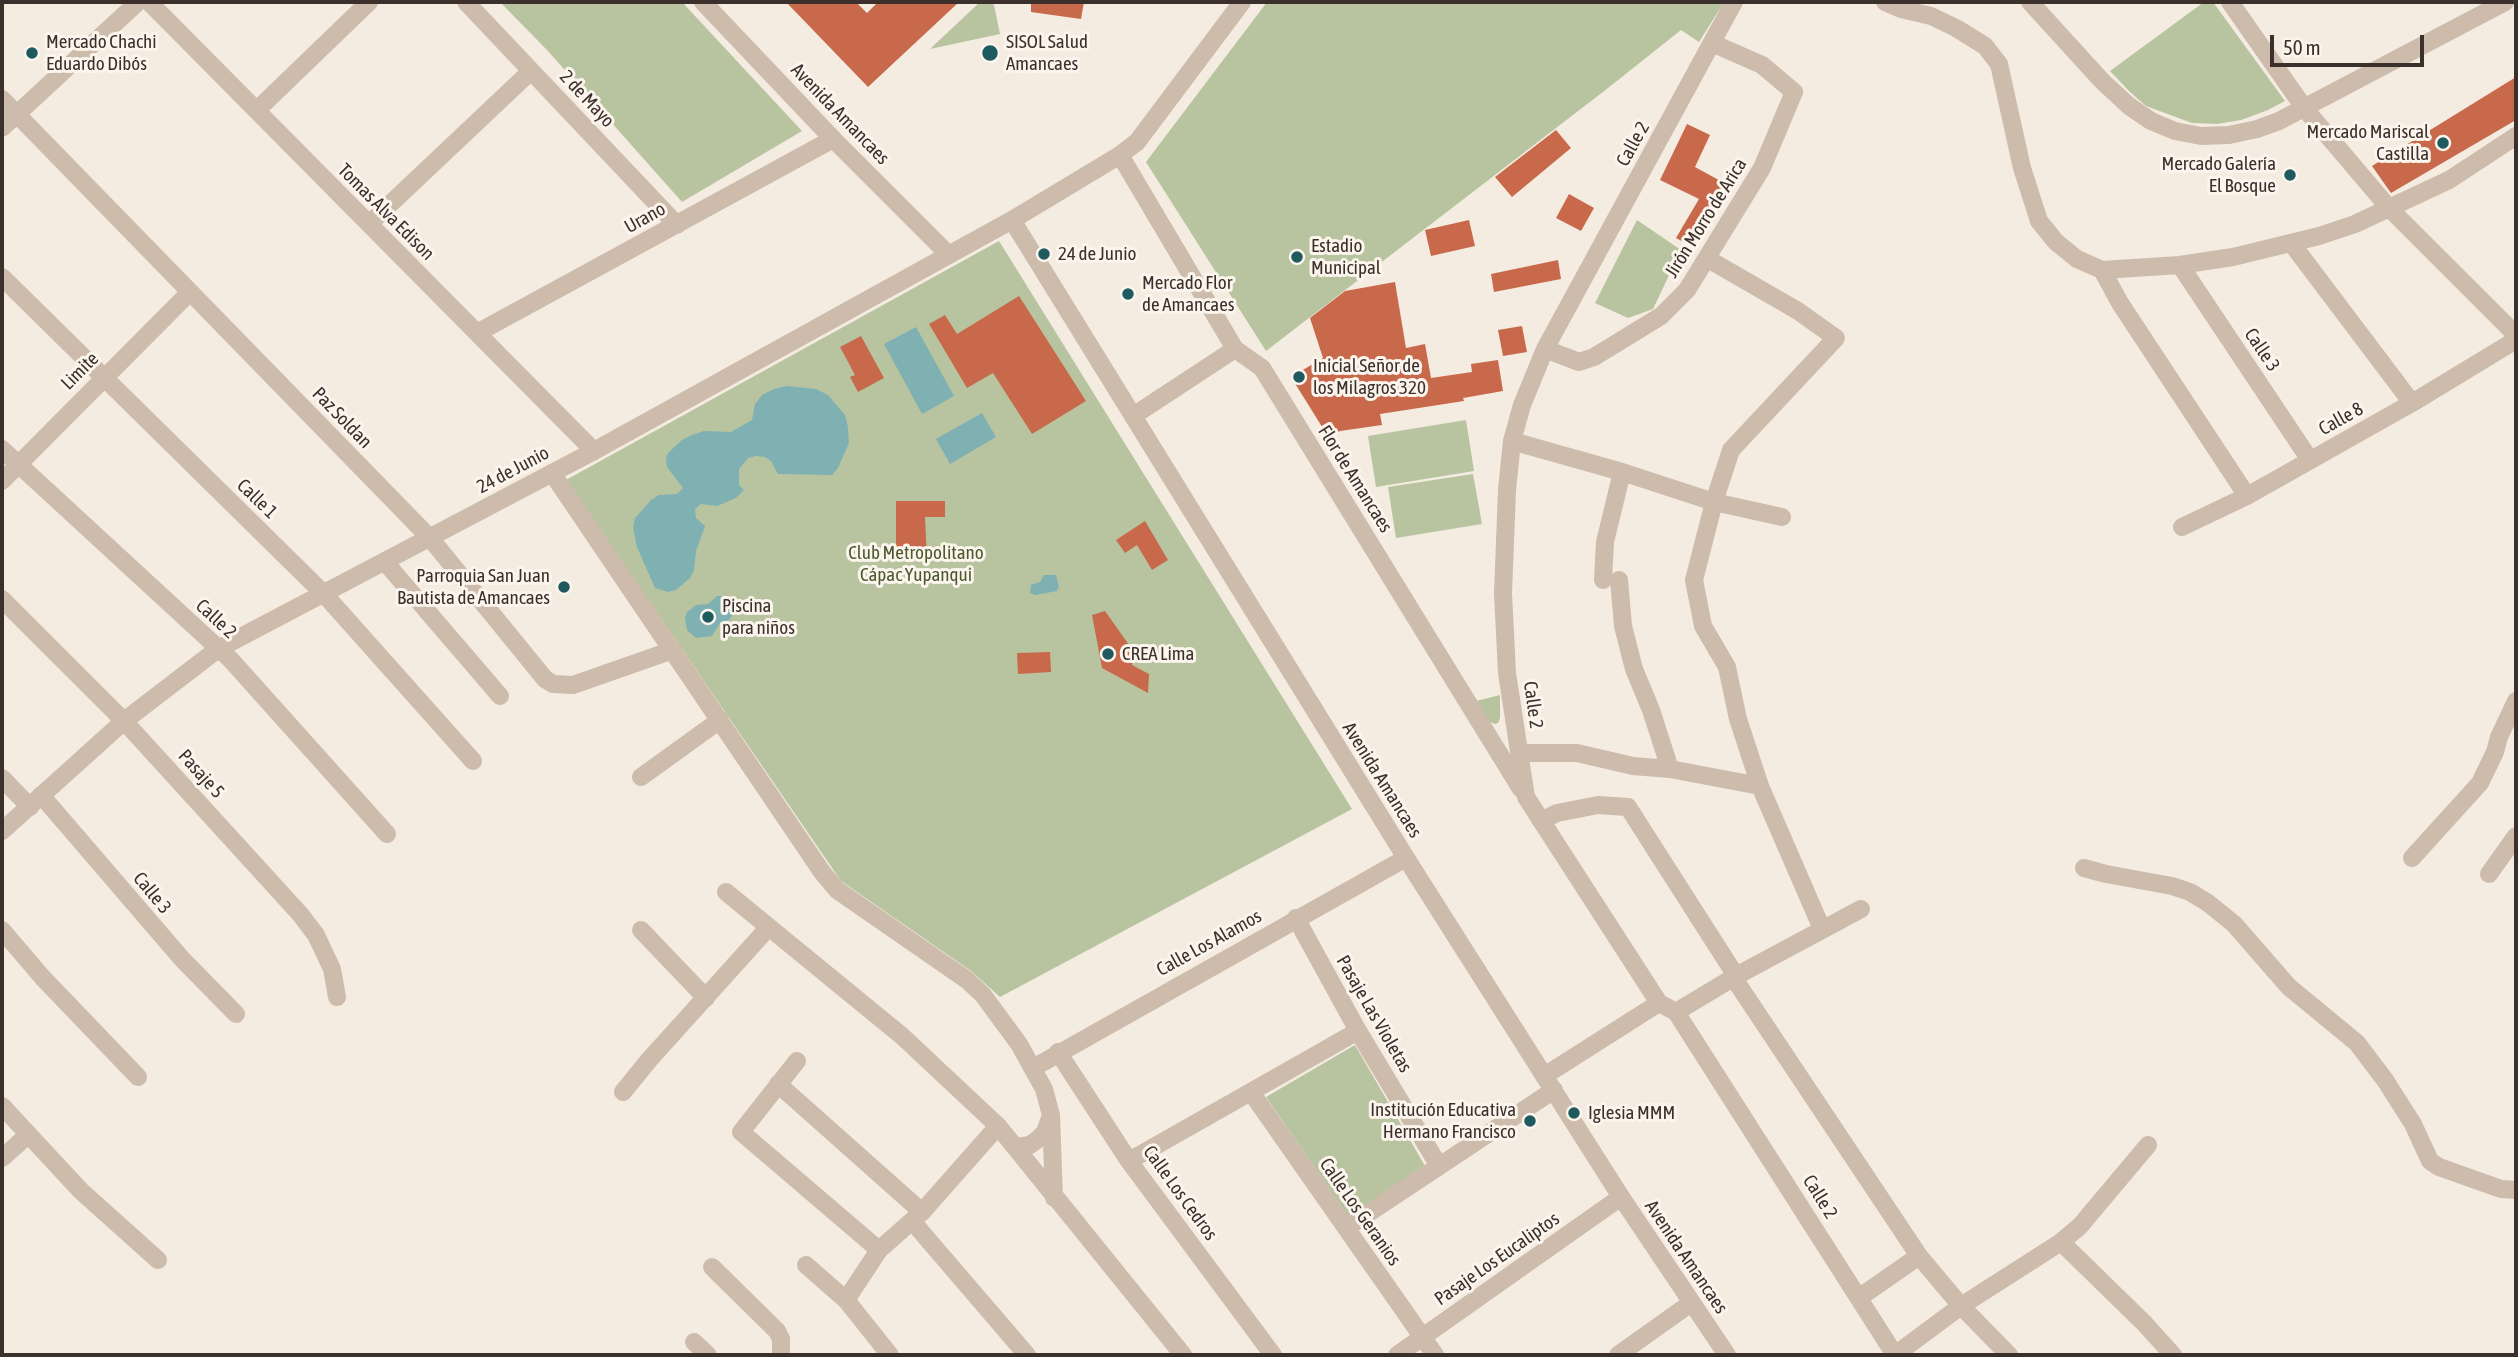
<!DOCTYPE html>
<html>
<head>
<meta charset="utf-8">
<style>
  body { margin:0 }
  #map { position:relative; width:2518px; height:1357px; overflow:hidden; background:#f4ebe1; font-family:"Asap Condensed",sans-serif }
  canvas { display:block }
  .frame { position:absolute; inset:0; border:4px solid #3b302b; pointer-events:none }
  .scale { position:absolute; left:2270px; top:35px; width:154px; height:32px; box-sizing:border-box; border:4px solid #3b302b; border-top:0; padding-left:9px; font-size:21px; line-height:24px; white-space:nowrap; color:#3b302b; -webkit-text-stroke:5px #fbf5ee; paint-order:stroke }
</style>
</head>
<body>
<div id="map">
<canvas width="2518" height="1357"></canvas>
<div class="frame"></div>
<div class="scale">50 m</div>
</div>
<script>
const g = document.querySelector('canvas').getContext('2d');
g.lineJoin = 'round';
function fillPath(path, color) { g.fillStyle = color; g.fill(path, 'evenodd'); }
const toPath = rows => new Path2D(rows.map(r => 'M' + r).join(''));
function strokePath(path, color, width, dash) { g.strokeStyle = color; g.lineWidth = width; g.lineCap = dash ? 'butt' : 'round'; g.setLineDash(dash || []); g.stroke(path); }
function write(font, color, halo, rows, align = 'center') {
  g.font = font + ' "Asap Condensed",sans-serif'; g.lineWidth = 6; g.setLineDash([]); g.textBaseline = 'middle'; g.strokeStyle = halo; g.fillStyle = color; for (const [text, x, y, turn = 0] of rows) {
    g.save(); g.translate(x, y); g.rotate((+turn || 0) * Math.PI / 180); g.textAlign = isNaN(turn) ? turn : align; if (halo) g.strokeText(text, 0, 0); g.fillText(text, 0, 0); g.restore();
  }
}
const green = toPath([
  [500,2,682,2,802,131,682,202,547,50],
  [980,2,991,2,994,5,1000,34,930,49],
  [1267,2,1724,2,1699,42,1681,30,1608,88,1266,351,1146,162],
  [2204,2,2213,2,2285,101,2268,110,2241,120,2217,124,2192,123,2146,106,2130,92,2110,71],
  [1637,220,1681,250,1653,309,1628,318,1595,303],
  [999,241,1352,809,1000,997,971,971,841,881,566,480],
  [1466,420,1474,471,1376,487,1368,436],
  [1473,474,1482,524,1396,538,1388,487],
  [1500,695,1500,718,1498,723,1495,724,1488,721,1476,701],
  [1355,1045,1425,1166,1348,1216,1266,1097]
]);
const water = toPath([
  [916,327,954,396,922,414,884,344],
  [787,386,816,389,828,395,845,415,848,427,849,443,838,468,832,475,778,474,771,461,765,457,756,456,748,458,739,469,739,485,744,490,736,498,717,506,701,504,695,509,696,518,705,526,696,551,694,570,690,578,676,590,668,592,655,588,637,547,633,528,635,518,651,500,659,495,677,494,683,488,667,467,666,458,668,453,682,440,692,435,704,431,731,432,752,420,755,404,762,395,774,389],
  [982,413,996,437,950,464,936,439],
  [1044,575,1056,575,1059,587,1057,591,1035,595,1030,593,1031,585,1040,582],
  [717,596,725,596,732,601,734,613,729,620,721,622,712,636,696,638,687,630,685,618,687,612,696,605,708,604]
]);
const building = toPath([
  [786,2,856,2,867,13,878,2,959,2,868,87],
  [1031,2,1084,2,1081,19,1031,12],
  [2516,77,2516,120,2391,193,2372,166],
  [1687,124,1710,135,1695,167,1726,184,1691,246,1676,238,1699,199,1660,180],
  [1556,130,1571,148,1512,197,1495,177],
  [1569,194,1594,208,1581,231,1556,218],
  [1469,220,1475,246,1431,256,1425,230],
  [1558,260,1561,279,1494,292,1491,274],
  [1395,282,1406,348,1425,344,1431,378,1472,372,1471,364,1498,360,1503,391,1463,398,1464,401,1380,414,1382,425,1340,431,1329,438,1291,377,1323,358,1310,318,1345,291],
  [1019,296,1086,401,1032,434,993,373,967,388,929,324,945,315,957,334],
  [1522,326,1527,352,1503,356,1498,330],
  [861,336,884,378,858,392,850,377,855,375,840,347],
  [896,501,945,501,945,517,925,517,927,558,896,560],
  [1145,521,1168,560,1152,570,1137,545,1125,553,1116,540],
  [1105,611,1134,652,1132,665,1149,674,1148,693,1102,668,1092,615],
  [1050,652,1051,672,1018,674,1017,653]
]);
const pedestrian = toPath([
  [1541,821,1557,813,1598,805,1628,807,1736,976],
  [797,1061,741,1132,879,1250],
  [778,1084,922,1212]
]);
const minor = toPath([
  [149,2,594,451],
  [466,2,677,225],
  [1734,2,1545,349,1522,405,1512,441,1507,490,1503,593,1507,673,1526,797,1659,1003,1676,1012,1895,1355],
  [1885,2,1901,9,1931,16,1956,28,1985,46,1999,64,2022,168,2039,221,2056,242,2077,259,2102,270,2180,265,2233,257,2319,236,2355,224,2449,180,2516,136],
  [2030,2,2102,81,2129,106,2151,121,2175,131,2201,136,2229,135,2257,129,2279,121,2505,2],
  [2230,2,2305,109,2389,208,2516,335],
  [2,99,430,538,545,679,553,684,573,685,673,650],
  [257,110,369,2],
  [1120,155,1235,349,1262,368,1521,789],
  [369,224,531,71],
  [2292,244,2412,403],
  [2180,265,2310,460],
  [2102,270,2120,303,2247,496],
  [2,277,324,594,473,761],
  [477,333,833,139],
  [1545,349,1579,362,1594,357,1661,316,1687,290,1762,168,1794,92,1762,65,1712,43],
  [1133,416,1235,349],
  [1512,441,1622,472,1714,502,1782,517],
  [2,449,231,660,387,834],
  [552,473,822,872,837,890,967,980,983,995,1019,1044,1044,1089,1051,1115,1054,1198],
  [2,481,190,292],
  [2182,527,2247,496,2412,403,2516,340],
  [385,562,500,696],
  [1603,580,1605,542,1622,472],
  [1619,580,1623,626,1634,669,1651,710,1670,769],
  [2,599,124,721,300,914,316,935,332,969,337,997],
  [1519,753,1577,753,1633,766,1670,769,1760,786,1738,719,1727,667,1703,626,1694,580,1714,502,1731,450,1836,338,1798,311,1708,259],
  [641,777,720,720],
  [1760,786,1822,929],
  [41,795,182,959,236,1014],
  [2412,858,2480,783,2495,752,2499,737,2516,701],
  [2084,868,2106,874,2172,886,2190,892,2208,903,2234,924,2289,987,2357,1043,2385,1080,2413,1124,2430,1161,2439,1167,2501,1189,2516,1190],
  [2489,874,2516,836],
  [726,892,902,1036,998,1126,1183,1355],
  [1296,918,1358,1031,1439,1166],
  [2,930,43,978,138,1077],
  [641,930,706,998],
  [1733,977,1919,1256,1961,1306,2009,1355],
  [1676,1012,1736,976,1861,909],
  [1058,1052,1129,1161,1273,1355],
  [1033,1068,1406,858],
  [1544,1076,1659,1003],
  [623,1092,649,1060,768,928],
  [1251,1092,1435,1355],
  [2,1106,81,1191,158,1260],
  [1016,1147,1030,1145,1038,1139,1045,1132,1050,1118],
  [2,1158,28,1135],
  [1129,1161,1358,1031],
  [912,1221,1027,1355],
  [1346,1228,1554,1090],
  [2061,1242,2144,1323,2173,1355],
  [806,1265,846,1300,890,1355],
  [712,1267,777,1331,781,1339,781,1355],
  [1860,1297,1919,1256],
  [846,1300,879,1250,922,1212,998,1126],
  [694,1342,708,1355],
  [1397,1355,1621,1197],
  [1618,1355,1691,1303],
  [1895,1355,1961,1306,2061,1242,2080,1226,2148,1145]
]);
const tertiary = toPath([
  [703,2,833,139,948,254],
  [2,128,138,2],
  [1012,220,1406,858,1621,1197,1727,1355],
  [2,778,30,807],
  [2,831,124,721,218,649,594,451,1012,220,1120,155,1137,142,1242,2]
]);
const markers = [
  [32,53,7,"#1f5a5e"],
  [990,53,9,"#1f5a5e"],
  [2443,143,7,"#1f5a5e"],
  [2290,175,7,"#1f5a5e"],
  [1044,254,7,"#1f5a5e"],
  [1297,257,7,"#1f5a5e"],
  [1128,294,7,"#1f5a5e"],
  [1299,377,7,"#1f5a5e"],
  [564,587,7,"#1f5a5e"],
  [708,617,7,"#1f5a5e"],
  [1108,654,7,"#1f5a5e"],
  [1574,1113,7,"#1f5a5e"],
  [1530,1121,7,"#1f5a5e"]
];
const poiNames = [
  ["Mercado Chachi",46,42],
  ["Eduardo Dibós",46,64],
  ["SISOL Salud",1006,42],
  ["Amancaes",1006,64],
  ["Mercado Mariscal",2429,132,"right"],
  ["Castilla",2429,154,"right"],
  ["Mercado Galería",2276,164,"right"],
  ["El Bosque",2276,186,"right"],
  ["Estadio",1311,246],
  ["Municipal",1311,268],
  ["24 de Junio",1058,254],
  ["Mercado Flor",1142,283],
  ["de Amancaes",1142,305],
  ["Inicial Señor de",1313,366],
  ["los Milagros 320",1313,388],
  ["Parroquia San Juan",550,576,"right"],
  ["Bautista de Amancaes",550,598,"right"],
  ["Piscina",722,606],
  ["para niños",722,628],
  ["CREA Lima",1122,654],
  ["Institución Educativa",1516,1110,"right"],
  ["Hermano Francisco",1516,1132,"right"],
  ["Iglesia MMM",1588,1113]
];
const streetNames = [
  ["2 de Mayo",587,99,47],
  ["Avenida Amancaes",840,114,46],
  ["Calle 2",1633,144,-61],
  ["Tomas Alva Edison",386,212,45],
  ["Urano",645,218,-29],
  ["Jirón Morro de Arica",1706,218,-58],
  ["Calle 3",2262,350,56],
  ["Limite",80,371,-45],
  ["Paz Soldan",342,418,46],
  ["Calle 8",2341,419,-29],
  ["24 de Junio",513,470,-28],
  ["Flor de Amancaes",1355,479,58],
  ["Calle 1",257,499,44],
  ["Calle 2",216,619,43],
  ["Calle 2",1533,705,82],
  ["Pasaje 5",201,774,48],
  ["Avenida Amancaes",1382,780,58],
  ["Calle 3",152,893,50],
  ["Calle Los Alamos",1209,943,-29],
  ["Pasaje Las Violetas",1374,1014,60],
  ["Calle Los Cedros",1180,1193,54],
  ["Calle 2",1820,1197,58],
  ["Calle Los Geranios",1360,1212,55],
  ["Avenida Amancaes",1686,1257,56],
  ["Pasaje Los Eucaliptos",1497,1259,-35]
];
const parkNames = [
  ["Club Metropolitano",916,553],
  ["Cápac Yupanqui",916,575]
];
fillPath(green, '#b8c4a0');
fillPath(water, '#7fb0b2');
fillPath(building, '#c8694b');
strokePath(pedestrian, '#cdbbac', 18);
strokePath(minor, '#cdbbac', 18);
strokePath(tertiary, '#cdbbac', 18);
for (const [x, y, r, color] of markers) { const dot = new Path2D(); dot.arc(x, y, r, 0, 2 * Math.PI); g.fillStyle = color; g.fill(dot); strokePath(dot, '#fbf5ee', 2.5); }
write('19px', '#3b302b', '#fbf5ee', poiNames, 'left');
write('19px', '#3b302b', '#fbf5ee', streetNames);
write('19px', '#4a5a2e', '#fbf5ee', parkNames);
</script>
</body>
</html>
